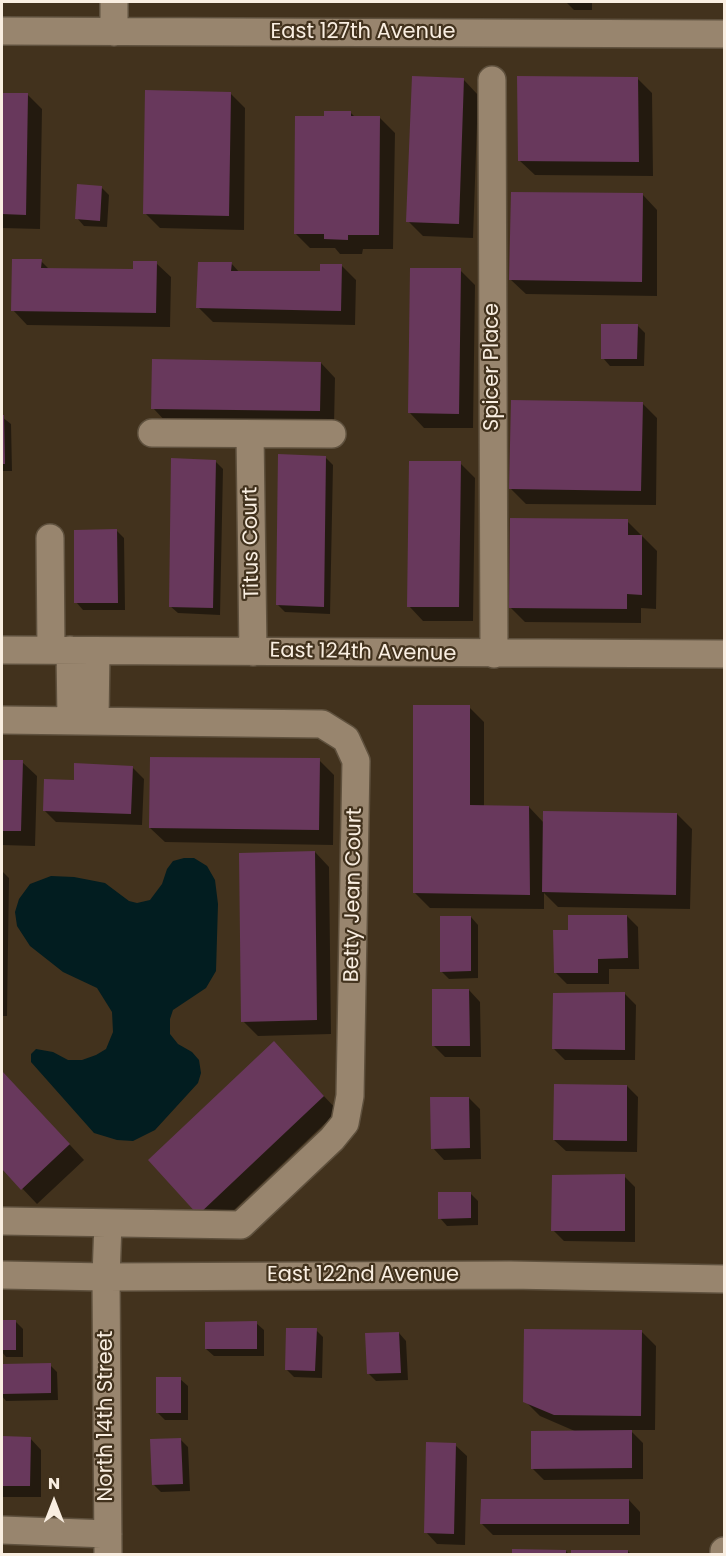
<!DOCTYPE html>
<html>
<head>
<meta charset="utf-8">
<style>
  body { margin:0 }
  #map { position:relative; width:726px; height:1556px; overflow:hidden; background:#42321d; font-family:Poppins,sans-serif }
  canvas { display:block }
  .frame { position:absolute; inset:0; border:3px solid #f9eee1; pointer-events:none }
  .north { position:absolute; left:24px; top:1472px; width:60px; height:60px; -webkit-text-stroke:4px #42321d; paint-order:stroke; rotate:0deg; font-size:16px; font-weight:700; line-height:24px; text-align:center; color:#f9eee1 }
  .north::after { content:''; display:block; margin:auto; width:21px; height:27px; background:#f9eee1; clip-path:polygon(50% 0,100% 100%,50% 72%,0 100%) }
</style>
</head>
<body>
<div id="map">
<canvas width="726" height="1556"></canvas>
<div class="frame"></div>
<div class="north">N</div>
</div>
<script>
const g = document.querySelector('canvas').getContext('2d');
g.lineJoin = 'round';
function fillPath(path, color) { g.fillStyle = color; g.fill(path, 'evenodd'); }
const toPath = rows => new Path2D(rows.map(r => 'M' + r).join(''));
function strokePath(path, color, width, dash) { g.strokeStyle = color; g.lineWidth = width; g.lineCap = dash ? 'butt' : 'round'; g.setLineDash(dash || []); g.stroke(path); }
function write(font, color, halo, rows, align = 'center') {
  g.font = font + ' Poppins,sans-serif'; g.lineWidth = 4.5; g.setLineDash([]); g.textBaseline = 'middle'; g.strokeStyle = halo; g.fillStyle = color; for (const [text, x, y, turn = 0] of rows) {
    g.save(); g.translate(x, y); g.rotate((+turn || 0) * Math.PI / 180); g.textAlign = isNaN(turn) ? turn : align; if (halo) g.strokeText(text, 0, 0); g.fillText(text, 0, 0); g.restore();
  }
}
const water = toPath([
  [184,858,194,858,207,866,215,880,218,904,216,971,206,988,173,1010,170,1019,170,1034,178,1044,192,1052,199,1060,201,1073,198,1083,155,1130,133,1141,117,1140,94,1133,31,1062,31,1054,36,1049,53,1052,68,1060,82,1060,96,1055,106,1049,113,1032,112,1012,97,988,63,972,30,946,17,926,15,912,19,899,30,884,51,876,74,877,105,883,129,901,137,903,150,900,162,884,167,869,173,861]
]);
const shadow = toPath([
  [566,2,592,2,592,10,574,10],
  [637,78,652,93,653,176,535,175,520,161],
  [464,80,478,95,473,238,423,236,408,221],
  [230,93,245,108,244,230,160,228,145,213],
  [2,94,27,94,42,109,40,229,2,228],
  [350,112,356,118,380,118,395,133,393,249,363,249,362,254,340,254,335,248,310,248,295,233,325,118],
  [102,188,109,195,107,227,84,226,77,218],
  [643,195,657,210,657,296,526,294,511,280],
  [41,261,50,270,135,270,156,263,171,277,170,327,27,325,13,310],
  [231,263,240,273,322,273,342,266,356,280,355,325,213,322,198,307],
  [460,270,475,285,473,428,424,428,410,413],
  [637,325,645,333,644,366,610,366,603,358],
  [321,363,335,378,334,425,167,423,153,408],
  [642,403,657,418,656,505,526,504,511,489],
  [2,417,11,424,12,471,2,471],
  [325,457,333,465,330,614,285,612,278,605],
  [215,461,223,469,220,615,178,613,170,606],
  [460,463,475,478,473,621,423,621,409,606],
  [627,521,657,551,656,609,641,608,641,623,525,622,510,607],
  [117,531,124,538,125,610,83,610,76,602],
  [469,707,484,722,484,807,529,807,544,823,677,814,692,829,690,909,558,907,544,893,544,909,430,908,415,893],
  [319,760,334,775,333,845,165,842,150,828],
  [2,761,22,762,37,776,35,846,2,845],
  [132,767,144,779,142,825,56,822,44,810,75,781],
  [315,852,329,867,331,1034,258,1036,243,1021],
  [2,871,9,878,7,1016,2,1016],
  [627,916,638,927,639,969,609,969,609,984,567,984,555,972,570,931],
  [471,917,478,925,478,978,449,979,441,971],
  [469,990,480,1002,481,1057,445,1057,434,1046],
  [625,994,636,1005,635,1060,565,1060,554,1049],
  [288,1058,338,1111,214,1229,199,1214],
  [2,1072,84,1160,37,1204,2,1167],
  [627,1086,638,1097,637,1152,566,1151,554,1140],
  [469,1098,480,1109,481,1159,444,1160,433,1148],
  [624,1176,635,1187,635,1242,564,1241,553,1230],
  [470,1193,478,1201,478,1225,447,1226,440,1218],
  [2,1321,15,1321,23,1329,23,1357,6,1357,2,1352],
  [256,1323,264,1330,264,1356,214,1356,206,1349],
  [316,1330,323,1337,322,1378,294,1377,286,1369],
  [641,1331,656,1346,655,1430,630,1430,643,1443,643,1479,544,1480,532,1468,577,1432,540,1416,525,1401],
  [399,1333,406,1341,408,1380,376,1381,368,1373],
  [50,1365,57,1372,58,1400,6,1401,2,1396,2,1366],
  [180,1379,188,1386,188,1420,165,1420,158,1413],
  [2,1438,30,1438,41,1450,41,1497,2,1497],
  [181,1440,188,1447,190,1491,161,1492,154,1485],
  [455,1445,467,1456,465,1545,437,1544,426,1532],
  [629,1500,640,1512,640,1535,493,1535,482,1524],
  [513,1550,566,1551,569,1554,513,1554],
  [628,1551,631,1554,572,1554,572,1552]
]);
const building = toPath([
  [412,76,464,78,459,224,406,222],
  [517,76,638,77,639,162,518,161],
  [145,90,231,92,229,216,143,214],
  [2,93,28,93,26,215,2,214],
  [324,111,351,111,351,116,380,116,379,235,348,235,348,240,324,239,324,234,294,234,295,116,324,116],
  [77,184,102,186,100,221,75,219],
  [511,192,643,193,642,282,509,280],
  [12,259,42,259,41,268,133,269,133,261,157,261,156,313,11,311],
  [198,262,232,262,231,271,320,271,320,264,342,264,341,311,196,308],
  [410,268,461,268,459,414,408,413],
  [601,324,638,324,637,359,601,359],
  [152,359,321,362,320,411,151,409],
  [511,400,643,402,641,491,509,489],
  [2,415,4,415,5,464,2,464],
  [278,454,326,456,324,607,276,605],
  [171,458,216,460,213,608,169,607],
  [409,461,461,461,459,607,407,607],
  [510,518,628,519,628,535,642,535,642,595,627,594,627,609,509,608],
  [117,529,118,603,74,603,74,530],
  [413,705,470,705,470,805,529,806,530,895,413,893],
  [150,757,320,758,319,830,149,828],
  [2,760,23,760,21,831,2,831],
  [74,763,133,766,131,814,43,811,44,779,74,780],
  [543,811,677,813,676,895,542,892],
  [315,851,317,1020,241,1022,239,853],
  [568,915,627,915,628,958,598,959,598,973,554,973,553,930,568,930],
  [440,916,471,916,471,971,440,972],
  [432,989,469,989,470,1046,432,1046],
  [625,992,625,1050,552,1049,553,993],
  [274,1041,324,1096,198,1215,148,1160],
  [2,1071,70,1144,21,1190,2,1169],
  [554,1084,627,1085,627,1141,553,1140],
  [430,1097,469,1097,470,1148,431,1149],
  [625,1174,625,1231,551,1231,552,1175],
  [438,1192,471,1192,471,1218,438,1219],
  [2,1320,16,1320,16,1350,2,1350],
  [257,1321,257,1349,205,1349,205,1322],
  [286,1328,317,1328,315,1371,285,1370],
  [524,1329,642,1330,641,1416,554,1415,523,1402],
  [399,1332,401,1373,367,1374,365,1333],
  [51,1363,51,1393,2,1394,2,1364],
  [156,1377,181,1377,181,1413,156,1413],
  [632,1430,632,1468,531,1469,531,1431],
  [2,1436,31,1437,30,1486,2,1486],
  [181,1438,183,1484,152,1485,150,1439],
  [426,1442,456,1443,454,1534,424,1533],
  [481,1499,629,1499,629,1524,480,1524],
  [512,1549,566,1550,566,1554,512,1554],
  [571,1550,628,1550,628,1554,571,1554]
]);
const minor = toPath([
  [114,2,114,32],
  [2,31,724,34],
  [492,80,494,654],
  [152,433,332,434],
  [250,434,253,652],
  [50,538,51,650],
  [2,650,724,654],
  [70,650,71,720],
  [2,720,322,724,346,739,356,761,350,1096,345,1123,332,1139,241,1225,2,1221],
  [95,720,96,651],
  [108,1223,106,1277,108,1554],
  [2,1275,106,1277,510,1275,724,1279],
  [2,1530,108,1534],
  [724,1554,724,1551]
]);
const streetNames = [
  ["East 127th Avenue",363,33],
  ["Spicer Place",493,367,-90],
  ["Titus Court",252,543,-91],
  ["East 124th Avenue",363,653,1],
  ["Betty Jean Court",354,895,-89],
  ["East 122nd Avenue",363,1276],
  ["North 14th Street",107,1416,-90]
];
fillPath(water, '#021d20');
fillPath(shadow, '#0007');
fillPath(building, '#68385c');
strokePath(minor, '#5f513e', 30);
strokePath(minor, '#98856e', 27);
write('21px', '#f9eee1', '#42321d', streetNames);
</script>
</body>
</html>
